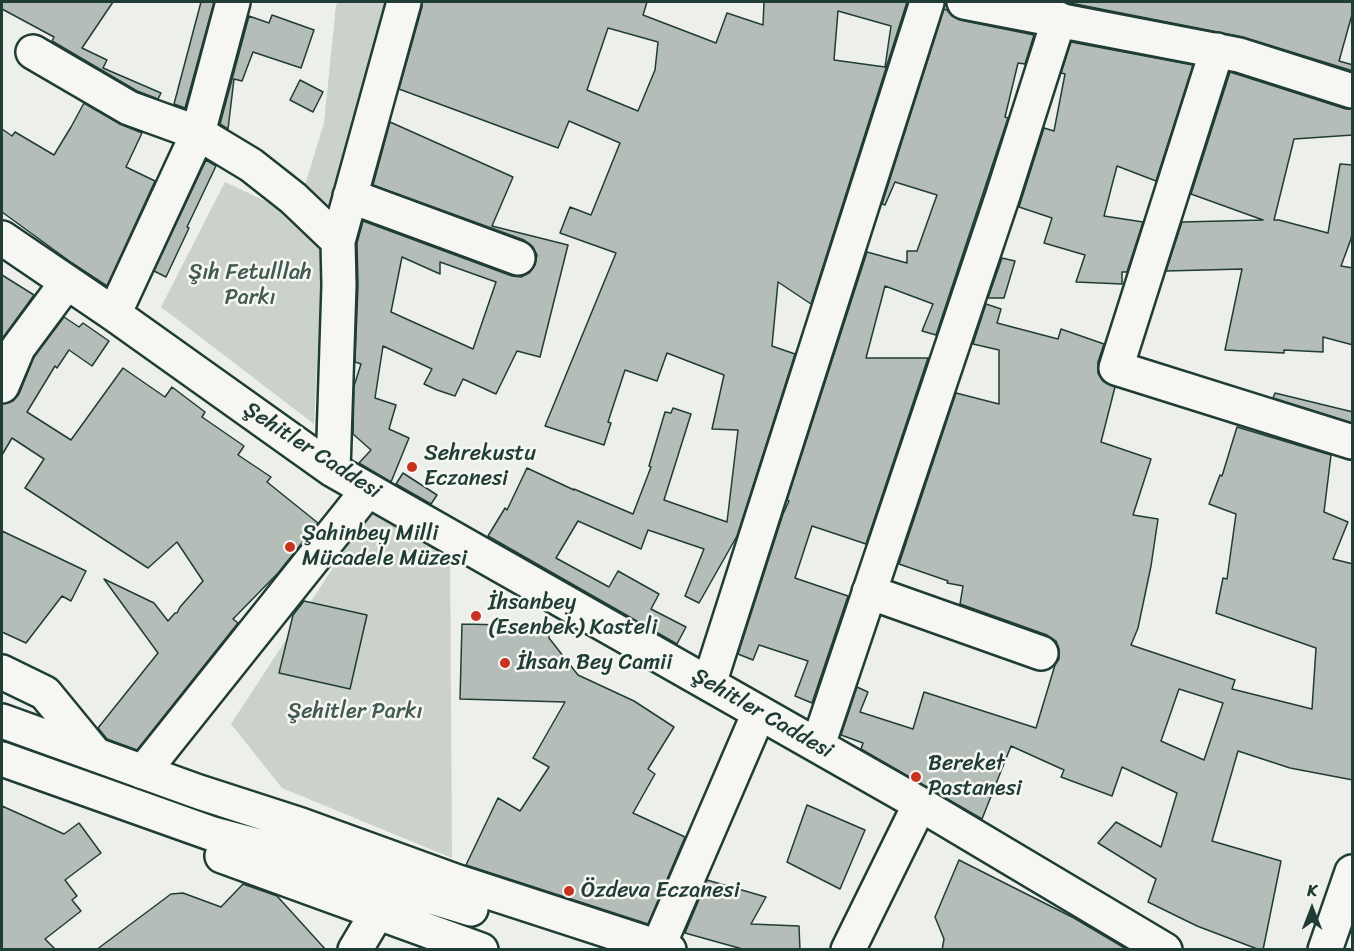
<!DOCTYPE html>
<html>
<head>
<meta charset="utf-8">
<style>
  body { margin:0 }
  #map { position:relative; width:1354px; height:951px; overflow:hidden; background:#edefea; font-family:Sriracha,sans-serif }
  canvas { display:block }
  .frame { position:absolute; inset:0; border:3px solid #1f3d34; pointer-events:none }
  .north { position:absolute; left:1282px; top:879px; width:60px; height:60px; -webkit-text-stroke:4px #f6f6f2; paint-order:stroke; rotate:0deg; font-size:16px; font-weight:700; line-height:24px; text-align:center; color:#1f3d34 }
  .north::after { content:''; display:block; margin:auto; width:21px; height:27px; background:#1f3d34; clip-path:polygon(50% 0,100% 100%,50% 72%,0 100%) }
</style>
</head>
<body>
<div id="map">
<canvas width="1354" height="951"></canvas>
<div class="frame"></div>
<div class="north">K</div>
</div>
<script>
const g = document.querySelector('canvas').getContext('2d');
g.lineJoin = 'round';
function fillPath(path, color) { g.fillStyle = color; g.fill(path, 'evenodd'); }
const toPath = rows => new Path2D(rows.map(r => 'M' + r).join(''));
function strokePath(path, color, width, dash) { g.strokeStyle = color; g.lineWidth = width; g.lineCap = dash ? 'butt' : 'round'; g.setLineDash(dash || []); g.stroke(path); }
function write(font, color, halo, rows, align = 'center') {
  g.font = font + ' Sriracha,sans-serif'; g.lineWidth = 5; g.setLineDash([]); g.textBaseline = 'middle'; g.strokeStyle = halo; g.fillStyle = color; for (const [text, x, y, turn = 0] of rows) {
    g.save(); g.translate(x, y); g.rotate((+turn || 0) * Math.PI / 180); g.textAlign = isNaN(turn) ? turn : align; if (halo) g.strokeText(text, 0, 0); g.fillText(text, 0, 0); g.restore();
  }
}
const green = toPath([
  [338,2,390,2,322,257,314,424,161,307,225,182,278,207,304,188,324,123,336,5],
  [370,511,450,544,452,858,282,788,231,724]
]);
const building = toPath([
  [2,2,113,2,82,48,107,60,103,68,161,93,158,99,137,91,52,41,54,37,2,9,2,2],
  [201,2,214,2,185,108,174,104,201,2],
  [422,2,647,2,643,15,716,43,727,13,763,25,764,2,907,2,811,304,778,282,772,346,795,354,737,536,699,603,685,596,704,549,648,530,641,549,578,521,556,558,609,587,618,571,659,594,651,609,686,627,677,644,488,536,505,508,507,510,527,468,574,490,574,489,633,514,651,467,649,466,665,412,671,413,673,408,691,414,664,500,727,522,738,430,712,429,724,375,667,353,657,381,625,370,608,422,611,423,604,445,545,426,616,253,560,233,570,207,591,215,620,143,569,121,558,148,399,89,422,7,422,2],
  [838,11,891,26,885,67,834,60,838,11],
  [608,28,658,42,655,70,638,111,587,90,608,28],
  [1065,2,1353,2,1353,11,1339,61,1353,65,1353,71,1243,37,1065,2],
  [944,9,947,10,952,16,960,20,1034,35,1025,64,1018,63,1005,117,1008,118,936,335,922,331,933,304,885,286,866,358,928,358,866,544,812,526,795,578,848,596,812,703,795,696,808,661,759,645,753,660,738,654,783,514,789,501,787,500,867,252,907,263,907,251,917,251,937,195,895,182,885,205,882,204,944,9],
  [272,15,314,30,301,68,253,52,242,81,234,79,228,129,220,124,249,16,269,23,272,15],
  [1071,42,1193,65,1156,181,1117,166,1104,216,1143,222,1127,272,1122,272,1122,284,1076,282,1085,255,1044,243,1052,218,1019,207,1044,128,1054,131,1065,74,1061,73,1071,42],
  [1230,72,1346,109,1353,109,1353,135,1294,139,1274,220,1279,220,1328,233,1340,164,1353,165,1353,226,1351,239,1341,266,1353,268,1353,345,1323,337,1323,352,1284,350,1284,353,1225,350,1242,269,1166,271,1182,222,1263,220,1191,194,1230,72],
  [300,80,323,92,313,112,290,100,300,80],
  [84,103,120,124,142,133,126,167,155,181,107,286,72,263,2,212,2,129,12,136,15,132,54,155,71,127,84,103],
  [390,122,513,177,492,226,568,245,540,357,517,351,496,394,463,379,455,396,437,390,424,384,432,369,383,346,375,398,396,405,389,429,409,438,391,482,359,463,371,450,353,434,354,386,361,364,355,362,358,285,357,243,363,221,512,276,521,277,529,273,535,265,537,255,533,247,524,240,373,185,390,122],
  [402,257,440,274,440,262,496,282,473,349,391,312,402,257],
  [206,160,216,166,187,227,189,228,166,277,154,271,206,160],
  [1002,258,1015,261,1004,298,988,298,1002,258],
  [2,275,34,295,2,339,2,275],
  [986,304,1001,309,997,323,1058,339,1061,329,1104,344,1098,362,1098,373,1103,381,1115,387,1101,442,1151,459,1133,515,1158,519,1151,566,1138,628,1131,645,1235,680,1232,689,1312,709,1316,648,1216,613,1223,578,1227,579,1236,514,1209,504,1220,475,1222,476,1237,427,1331,455,1324,512,1348,522,1333,559,1353,564,1353,780,1290,768,1238,751,1212,841,1281,861,1263,950,1260,950,1197,926,1148,902,1156,879,1098,843,1116,822,1161,847,1177,793,1122,767,1112,796,1061,777,1064,770,1011,746,982,819,861,749,863,743,841,735,857,687,868,692,860,712,913,729,924,692,1036,728,1055,665,1059,659,1059,649,1056,641,1047,635,960,604,963,586,947,583,948,581,899,564,956,393,999,404,999,350,973,344,986,304],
  [1179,689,1223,703,1204,760,1161,741,1179,689],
  [64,317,79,327,83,323,109,341,92,366,69,350,57,368,55,366,27,412,71,440,123,368,165,397,172,387,205,412,202,417,244,446,238,455,271,477,267,482,318,523,278,573,233,619,238,623,137,750,107,739,98,728,158,653,104,579,154,603,168,621,175,613,177,613,180,607,203,581,177,542,148,568,25,488,44,459,12,438,2,455,2,404,13,401,19,394,34,357,64,317],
  [1275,393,1353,412,1353,423,1273,398,1275,393],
  [403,473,437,495,431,504,396,484,403,473],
  [2,531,86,571,71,601,62,596,26,643,2,632,2,531],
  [304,601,367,615,350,689,279,673,293,615,304,601],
  [462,624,549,626,549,638,578,675,634,701,674,727,648,769,655,774,633,813,685,837,648,924,466,865,498,798,520,811,549,767,533,758,565,702,460,699,462,624],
  [807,805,865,830,840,889,787,862,807,805],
  [2,806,64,834,79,823,101,853,65,880,77,896,72,900,81,911,45,939,56,950,2,950,2,806],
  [959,860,1074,918,1128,950,942,950,944,939,935,917,959,860],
  [707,880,766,897,751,924,799,926,800,950,746,950,685,933,707,880],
  [243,884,277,896,326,950,96,950,171,894,183,893,221,907,243,884]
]);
const minor = toPath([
  [964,2,1239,55,1352,91],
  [1217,50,1116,368,1352,442],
  [33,52,129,108,198,133,251,165,293,198,338,241],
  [350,196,518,258],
  [2,238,114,314,333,470,920,804,1165,950],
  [114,314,198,133,233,2],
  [2,386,18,348,67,282],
  [333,470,339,285,338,241,404,2],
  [869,592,1041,653],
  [2,672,45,693,95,754],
  [709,684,927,2],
  [818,745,1003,195,1059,19],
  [143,772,368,490],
  [658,947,759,713],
  [355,950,377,913],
  [848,950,920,804],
  [1325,950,1352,872]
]);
const major = toPath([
  [2,721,199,792,301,825,458,882,658,947,669,950],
  [2,759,213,834,293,855,471,909],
  [222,856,481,950]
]);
const markers = [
  [412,467,6,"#c8321e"],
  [290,547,6,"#c8321e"],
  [476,616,6,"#c8321e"],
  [505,663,6,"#c8321e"],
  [916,777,6,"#c8321e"],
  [569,891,6,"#c8321e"]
];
const parkNames = [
  ["Şıh Fetulllah",250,273],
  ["Parkı",250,298],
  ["Şehitler Parkı",355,712]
];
const streetNames = [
  ["Şehitler Caddesi",312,451,33],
  ["Şehitler Caddesi",762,714,30]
];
const poiNames = [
  ["Sehrekustu",424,454],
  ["Eczanesi",424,479],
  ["Şahinbey Milli",302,534],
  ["Mücadele Müzesi",302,559],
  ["İhsanbey",488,603],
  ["(Esenbek) Kasteli",488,628],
  ["İhsan Bey Camii",517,663],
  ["Bereket",928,764],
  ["Pastanesi",928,789],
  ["Özdeva Eczanesi",581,891]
];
fillPath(green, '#cbd2cc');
fillPath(building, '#b4bdb8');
strokePath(building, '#1f3d34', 1.5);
strokePath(minor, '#1f3d34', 38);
strokePath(major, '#1f3d34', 38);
strokePath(minor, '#f6f6f2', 33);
strokePath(major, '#f6f6f2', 33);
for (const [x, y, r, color] of markers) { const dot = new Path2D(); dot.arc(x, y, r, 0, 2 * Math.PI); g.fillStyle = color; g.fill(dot); strokePath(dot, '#f6f6f2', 2); }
write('22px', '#415b52', '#f6f6f2', parkNames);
write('22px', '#1f3d34', '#f6f6f2', streetNames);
write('22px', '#1f3d34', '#f6f6f2', poiNames, 'left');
</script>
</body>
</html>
